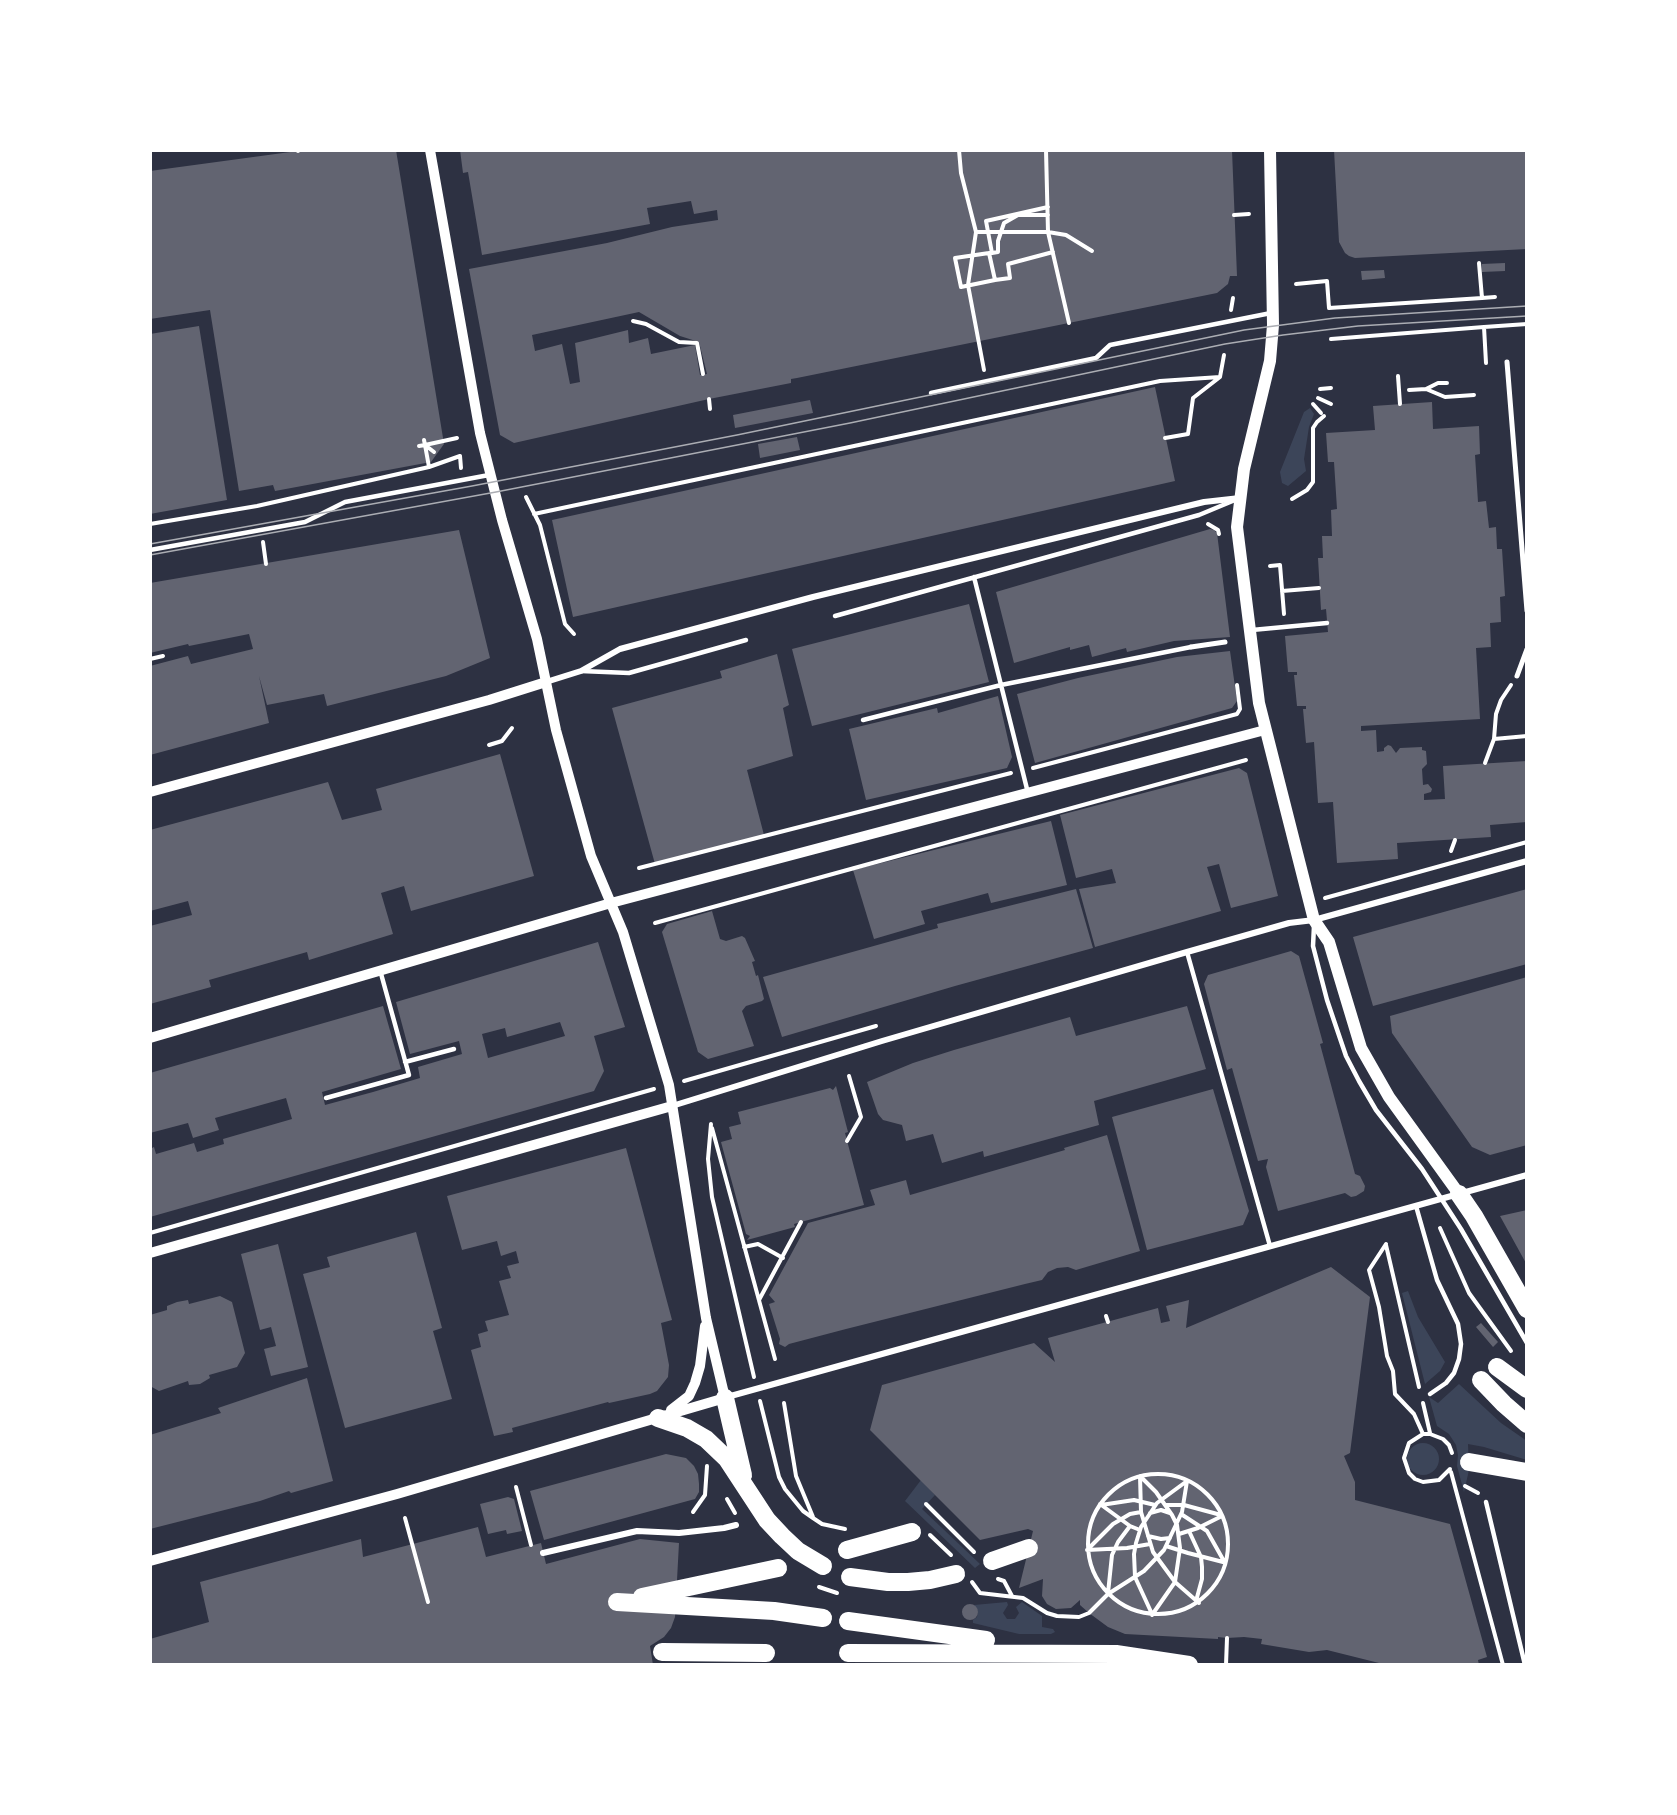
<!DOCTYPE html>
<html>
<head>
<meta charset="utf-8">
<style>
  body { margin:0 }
  #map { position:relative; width:1677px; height:1815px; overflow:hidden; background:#2d3142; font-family:Merriweather,serif }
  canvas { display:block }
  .frame { position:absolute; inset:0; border:152px solid #fff; pointer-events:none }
</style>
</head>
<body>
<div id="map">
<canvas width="1677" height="1815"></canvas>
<div class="frame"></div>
</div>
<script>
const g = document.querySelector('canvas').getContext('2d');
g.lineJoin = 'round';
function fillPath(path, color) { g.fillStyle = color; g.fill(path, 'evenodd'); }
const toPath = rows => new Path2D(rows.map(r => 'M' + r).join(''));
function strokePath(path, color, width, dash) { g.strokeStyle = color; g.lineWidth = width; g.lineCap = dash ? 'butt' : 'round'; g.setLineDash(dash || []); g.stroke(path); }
const green = toPath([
  [1310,408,1314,414,1309,427,1304,459,1306,471,1288,486,1282,483,1280,472,1304,412],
  [1408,1291,1418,1317,1445,1362,1440,1371,1425,1384,1402,1293],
  [1459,1384,1501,1423,1527,1441,1527,1460,1484,1447,1468,1444,1469,1470,1464,1492,1457,1466,1458,1455,1456,1445,1449,1434,1437,1426,1429,1397,1438,1403],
  '1407 1459a16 16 0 1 1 32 0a16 16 0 1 1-32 0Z',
  [921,1480,935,1495,922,1509,980,1564,975,1568,905,1501],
  [1007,1602,1008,1605,1003,1613,1007,1619,1015,1619,1019,1613,1016,1607,1022,1602,1042,1616,1042,1627,1053,1629,1055,1632,1051,1634,1019,1634,973,1623,973,1620,977,1617,978,1611,974,1605]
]);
const building = toPath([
  [305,150,396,150,444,444,431,462,275,491,273,485,239,491,210,310,150,319,150,171],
  [460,150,1232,150,1237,276,1230,276,1228,284,1217,293,797,378,791,379,791,383,709,399,514,443,500,435,469,269,607,243,672,227,718,220,717,210,694,214,691,201,647,208,650,224,482,255,468,172,463,173],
  [639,312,680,336,699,342,707,374,700,375,695,345,651,354,648,338,629,343,628,330,575,343,580,382,570,384,562,344,535,351,532,335],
  [1334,150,1527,150,1527,249,1355,258,1349,256,1345,253,1339,242],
  [1505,263,1505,271,1482,272,1482,264],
  [1384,270,1385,278,1362,280,1361,271],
  [199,326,227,500,150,514,150,334],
  [1155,387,1175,481,573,617,552,520],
  [810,400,813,413,735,428,733,415],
  [1432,402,1433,429,1479,426,1480,454,1475,455,1478,502,1486,501,1489,528,1496,527,1497,549,1502,549,1505,596,1500,597,1501,622,1490,623,1491,647,1476,648,1480,719,1361,726,1361,731,1376,730,1377,752,1384,751,1384,748,1388,745,1391,746,1396,753,1400,748,1422,747,1422,750,1426,751,1427,764,1422,769,1423,785,1428,784,1432,789,1431,792,1424,794,1424,800,1445,799,1443,766,1527,761,1527,822,1490,825,1491,837,1397,843,1398,859,1337,863,1333,802,1318,803,1314,742,1306,743,1303,709,1306,709,1306,706,1297,706,1294,675,1297,675,1297,672,1288,672,1285,636,1328,632,1326,609,1321,610,1318,558,1323,558,1322,536,1332,536,1331,510,1337,509,1334,462,1328,462,1326,433,1375,430,1373,406],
  [797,437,800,450,760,458,758,444],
  [1210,529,1214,530,1217,533,1230,637,1174,641,1127,652,1126,648,1092,657,1089,645,1070,650,1070,647,1014,663,996,592],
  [459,530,490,658,446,676,327,706,324,694,267,705,259,676,269,723,150,755,150,666,188,656,191,664,253,649,249,634,189,646,188,644,150,653,150,583],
  [969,604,989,682,812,726,792,649],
  [1230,651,1237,701,1232,708,1035,763,1017,694,1078,678,1177,657],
  [777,654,789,705,783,708,793,756,747,770,764,835,655,864,612,708,722,678,720,671],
  [998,696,1012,757,1007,768,866,800,849,729,937,708,938,713],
  [500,754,534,876,411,911,404,886,381,893,393,934,309,960,307,952,209,980,211,987,150,1004,150,926,192,915,188,901,150,911,150,830,328,782,342,820,382,810,376,789],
  [1239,768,1247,773,1278,896,1231,908,1219,864,1207,867,1221,911,1095,947,1079,889,1116,883,1112,869,1076,878,1060,815],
  [1051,821,1067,885,991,903,988,893,921,911,925,924,874,939,853,870],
  [1076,889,1093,948,955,986,782,1037,763,977,938,928,937,924],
  [1527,889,1527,964,1373,1006,1353,937],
  [712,911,720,939,726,941,742,936,745,938,755,961,752,962,756,976,758,975,764,999,762,1001,746,1006,742,1011,754,1046,708,1059,698,1052,662,932,667,924],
  [598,942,625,1027,594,1036,604,1071,594,1091,150,1217,150,1143,152,1148,154,1147,156,1154,194,1143,197,1152,224,1144,223,1139,292,1119,286,1098,215,1118,219,1130,193,1138,188,1123,150,1133,150,1073,383,1006,401,1069,322,1092,325,1105,373,1092,420,1078,418,1067,462,1054,459,1041,410,1054,396,1002],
  [560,1022,565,1036,488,1058,482,1034,505,1028,507,1037],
  [1291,951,1299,956,1323,1043,1320,1044,1355,1174,1360,1176,1365,1186,1364,1191,1356,1196,1351,1197,1345,1193,1278,1211,1266,1167,1268,1159,1258,1161,1232,1068,1227,1070,1204,984,1208,975],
  [1527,977,1527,1145,1490,1155,1472,1147,1392,1033,1390,1016],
  [1187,1006,1206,1069,1094,1101,1099,1125,984,1157,983,1151,942,1163,933,1134,906,1141,902,1125,883,1120,878,1114,867,1082,913,1063,954,1050,1070,1017,1076,1036],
  [836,1086,848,1132,845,1133,864,1205,801,1222,794,1224,795,1227,747,1240,750,1236,746,1234,721,1142,732,1139,729,1127,741,1124,738,1112,830,1088,833,1090],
  [1213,1089,1249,1211,1243,1225,1147,1250,1112,1117],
  [1107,1135,1140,1251,1076,1270,1068,1267,1057,1268,1048,1272,1042,1280,1025,1284,846,1329,789,1344,785,1347,779,1344,780,1339,769,1304,775,1302,769,1295,808,1223,875,1205,870,1190,906,1180,910,1195,1065,1150,1064,1148],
  [626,1148,672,1320,661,1323,669,1365,668,1377,657,1391,650,1394,609,1403,608,1402,512,1428,513,1432,494,1436,471,1350,481,1347,478,1334,488,1331,485,1321,509,1315,499,1281,511,1278,507,1266,519,1263,516,1251,501,1256,497,1241,462,1250,447,1196],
  [1527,1210,1527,1265,1500,1216],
  [416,1232,442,1328,433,1331,452,1399,345,1428,303,1274,330,1267,327,1257],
  [278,1244,308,1367,271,1376,264,1349,276,1346,271,1327,260,1330,241,1254],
  [1331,1267,1370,1297,1350,1453,1344,1456,1355,1482,1355,1500,1450,1524,1487,1657,1478,1660,1479,1665,1387,1665,1327,1650,1309,1652,1261,1644,1262,1639,1244,1637,1227,1638,1218,1637,1218,1639,1125,1634,1108,1627,1089,1613,1080,1605,1080,1600,1071,1608,1056,1609,1047,1604,1042,1596,1043,1579,1019,1588,1033,1531,1028,1529,980,1540,870,1430,882,1385,1034,1343,1055,1362,1048,1338,1158,1308,1161,1323,1170,1321,1166,1306,1189,1300,1186,1328],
  [220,1296,232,1302,245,1353,237,1367,209,1375,210,1378,200,1384,189,1385,188,1381,159,1391,150,1386,150,1315,167,1310,167,1306,177,1302,188,1300,189,1304],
  [1481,1323,1498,1342,1493,1347,1476,1327],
  [307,1378,333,1481,291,1493,289,1491,260,1501,150,1529,150,1435,221,1413,218,1408],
  [666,1454,686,1458,694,1466,698,1474,699,1484,699,1492,695,1499,544,1540,530,1491],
  [508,1497,514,1499,522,1531,507,1534,506,1530,488,1534,480,1504],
  [478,1527,486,1557,541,1543,546,1564,640,1539,679,1543,675,1617,671,1628,664,1637,650,1646,653,1665,150,1665,150,1639,209,1622,200,1582,361,1539,363,1557],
  '962 1612a8 8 0 1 1 16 0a8 8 0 1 1-16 0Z'
]);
const path = toPath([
  [298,150,298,151],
  [959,150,961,173,976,232],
  [1046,150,1048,232,1066,235,1092,251],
  [1234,215,1249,214],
  [989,253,995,280,961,287,955,258,989,253,992,253,998,252,998,241,1004,223,1018,215,1048,215],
  [992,253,986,221,1048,207],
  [1479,263,1482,298,1495,297],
  [995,280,1010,278,1008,264,1053,252],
  [1296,284,1327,281,1329,308,1482,298],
  [1231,310,1233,298],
  [633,321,646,324,679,342,697,343,703,374],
  [1331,339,1484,327],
  [1486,363,1484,327,1527,324],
  [984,370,968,285,976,232,1048,232,1069,323],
  [1398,376,1400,404],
  [1320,389,1331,388],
  [1426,389,1445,397,1474,395],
  [1409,390,1426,389,1438,383,1447,383],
  [1318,398,1331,404],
  [709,399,710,409],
  [1313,404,1321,413],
  [1165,438,1188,434,1193,398,1220,377,1224,355],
  [425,445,434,452],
  [419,446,425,445,424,440],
  [429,467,425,445,457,438],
  [526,497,540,525,565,624,574,634],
  [1292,499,1307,490,1313,482,1313,428,1317,422,1324,416],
  [534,514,1160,381,1220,377],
  [150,524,257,506,429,467,460,456,461,468],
  [1208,524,1218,530,1219,534],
  [263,542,266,564],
  [1270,566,1280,565,1284,614],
  [1282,591,1319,588],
  [150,659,163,656],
  [1494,739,1527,736],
  [489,745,502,741,512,728],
  [1485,763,1494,739,1496,714,1501,700,1511,685],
  [1033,768,1237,714,1240,709,1237,685],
  [1451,851,1455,840],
  [639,868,1011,773],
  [1325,898,1527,842],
  [655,923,1246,760],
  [684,1081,876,1026],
  [711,1124,708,1159,712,1197,754,1377],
  [712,1128,775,1359],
  [847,1141,861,1117,849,1076],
  [1440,1228,1469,1293,1511,1351],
  [150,1233,654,1089],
  [1386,1244,1369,1270,1379,1307,1387,1356,1393,1371,1395,1394,1414,1414,1423,1434],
  [1386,1245,1419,1387],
  [744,1247,758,1244,783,1258],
  [759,1300,801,1222],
  [1106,1316,1108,1322],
  [760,1401,779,1477,785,1489,803,1511,813,1518,822,1524,845,1529],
  [784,1403,796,1476,813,1517],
  [1423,1403,1430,1433],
  [1450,1469,1439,1480,1423,1482,1415,1479,1409,1473,1404,1458,1409,1443,1423,1434,1430,1434,1443,1439,1449,1445,1452,1453],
  [1451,1472,1503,1665],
  '1088 1544a70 70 0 1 1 140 0a70 70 0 1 1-140 0Z',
  [1140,1476,1156,1492,1172,1515,1177,1525,1180,1548,1175,1582,1152,1615],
  [1140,1476,1141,1512,1153,1552,1175,1582,1199,1603],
  [1465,1486,1478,1493],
  [516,1487,531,1545],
  [727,1499,735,1513],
  [926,1504,974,1552],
  [1100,1504,1130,1526,1140,1530],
  [1101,1505,1134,1500,1155,1505],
  [1166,1505,1184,1505,1221,1515],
  [693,1512,705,1495,707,1466],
  [1150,1513,1161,1510,1170,1513],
  [1181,1514,1207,1531,1225,1563],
  [405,1518,428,1602],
  [1189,1531,1201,1557,1202,1567,1202,1579,1196,1601],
  [1179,1534,1198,1528,1222,1516],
  [930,1535,951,1555],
  [1148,1536,1161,1539,1170,1538],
  [1166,1546,1188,1553,1223,1562],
  [1088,1549,1113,1524,1130,1514,1141,1512],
  [1087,1550,1127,1548,1150,1544],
  [998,1579,1004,1581,1012,1596],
  [972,1582,980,1593,1023,1598,1047,1613,1057,1616,1079,1617,1089,1613,1108,1594,1144,1571,1164,1550,1182,1512,1187,1481],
  [819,1587,837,1593],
  [1108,1593,1112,1555,1118,1542,1130,1526],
  [1152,1614,1135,1577,1134,1554,1136,1543,1141,1527,1157,1503,1187,1481],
  [1226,1665,1227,1638]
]);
const service = toPath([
  [931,393,1096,358,1110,345,1271,313],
  [150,550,305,522,345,502,489,475],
  [974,577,1028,793],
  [835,616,1199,515,1235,500],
  [1252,630,1327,623],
  [581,671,629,673,746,640],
  [863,720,1001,685,1191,647],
  [1314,926,1313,946,1327,1000,1346,1056,1359,1081,1376,1110,1422,1169,1461,1229,1527,1343],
  [1187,952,1270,1246],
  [405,1062,454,1049],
  [326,1098,409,1075,380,970],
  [1416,1206,1437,1280,1458,1324,1461,1344,1459,1359,1454,1373,1446,1383,1430,1394],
  [1486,1502,1525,1665]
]);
const pedestrian = toPath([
  [1507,362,1527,611],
  [1191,647,1225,642],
  [1517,676,1527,649]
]);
const minor = toPath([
  [546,682,581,671,620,649,813,597,1204,502,1240,498],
  [672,1106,882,1041,1187,952,1289,923,1314,920,1527,861],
  [727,1397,1527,1175],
  [543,1553,637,1531,679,1533,724,1528,736,1525]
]);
const tertiary = toPath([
  [150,792,489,700,546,682],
  [150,1038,611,903,1265,730],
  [150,1253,672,1106],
  [671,1410,689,1396,695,1383,700,1366,705,1326],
  [150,1561,397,1494,725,1398,706,1318,669,1085,623,932,591,856,556,730,537,639,502,520,480,433,430,150]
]);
const secondary = toPath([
  [1270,150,1273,325,1270,361,1244,469,1237,527,1259,703,1314,920,1329,942,1361,1048,1389,1097,1459,1194]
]);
const motorway = toPath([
  [1459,1194,1474,1216,1527,1309],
  [1497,1367,1527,1389],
  [1481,1380,1504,1404,1527,1424],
  [725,1398,743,1475],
  [658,1418,687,1428,706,1439,727,1459,767,1520,782,1536,798,1551,823,1566],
  [1469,1462,1527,1472],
  [847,1550,912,1532],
  [992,1561,1029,1548],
  [850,1577,888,1582,908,1582,930,1580,956,1574],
  [642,1597,778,1568],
  [617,1602,774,1611,823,1618],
  [848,1621,986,1640],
  [662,1652,766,1653],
  [848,1653,1116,1654,1189,1665]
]);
const tram = toPath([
  [150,544,472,486,737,435,1244,330,1335,318,1527,306],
  [150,555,496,492,850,423,1225,344,1283,335,1358,326,1527,316]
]);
fillPath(green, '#3c4559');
fillPath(building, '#626471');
strokePath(path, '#fff', 4);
strokePath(service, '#fff', 4.5);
strokePath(pedestrian, '#fff', 5);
strokePath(minor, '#fff', 6);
strokePath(tertiary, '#fff', 10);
strokePath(secondary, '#fff', 12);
strokePath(motorway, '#fff', 18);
strokePath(tram, '#abadb3', 1.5);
</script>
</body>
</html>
